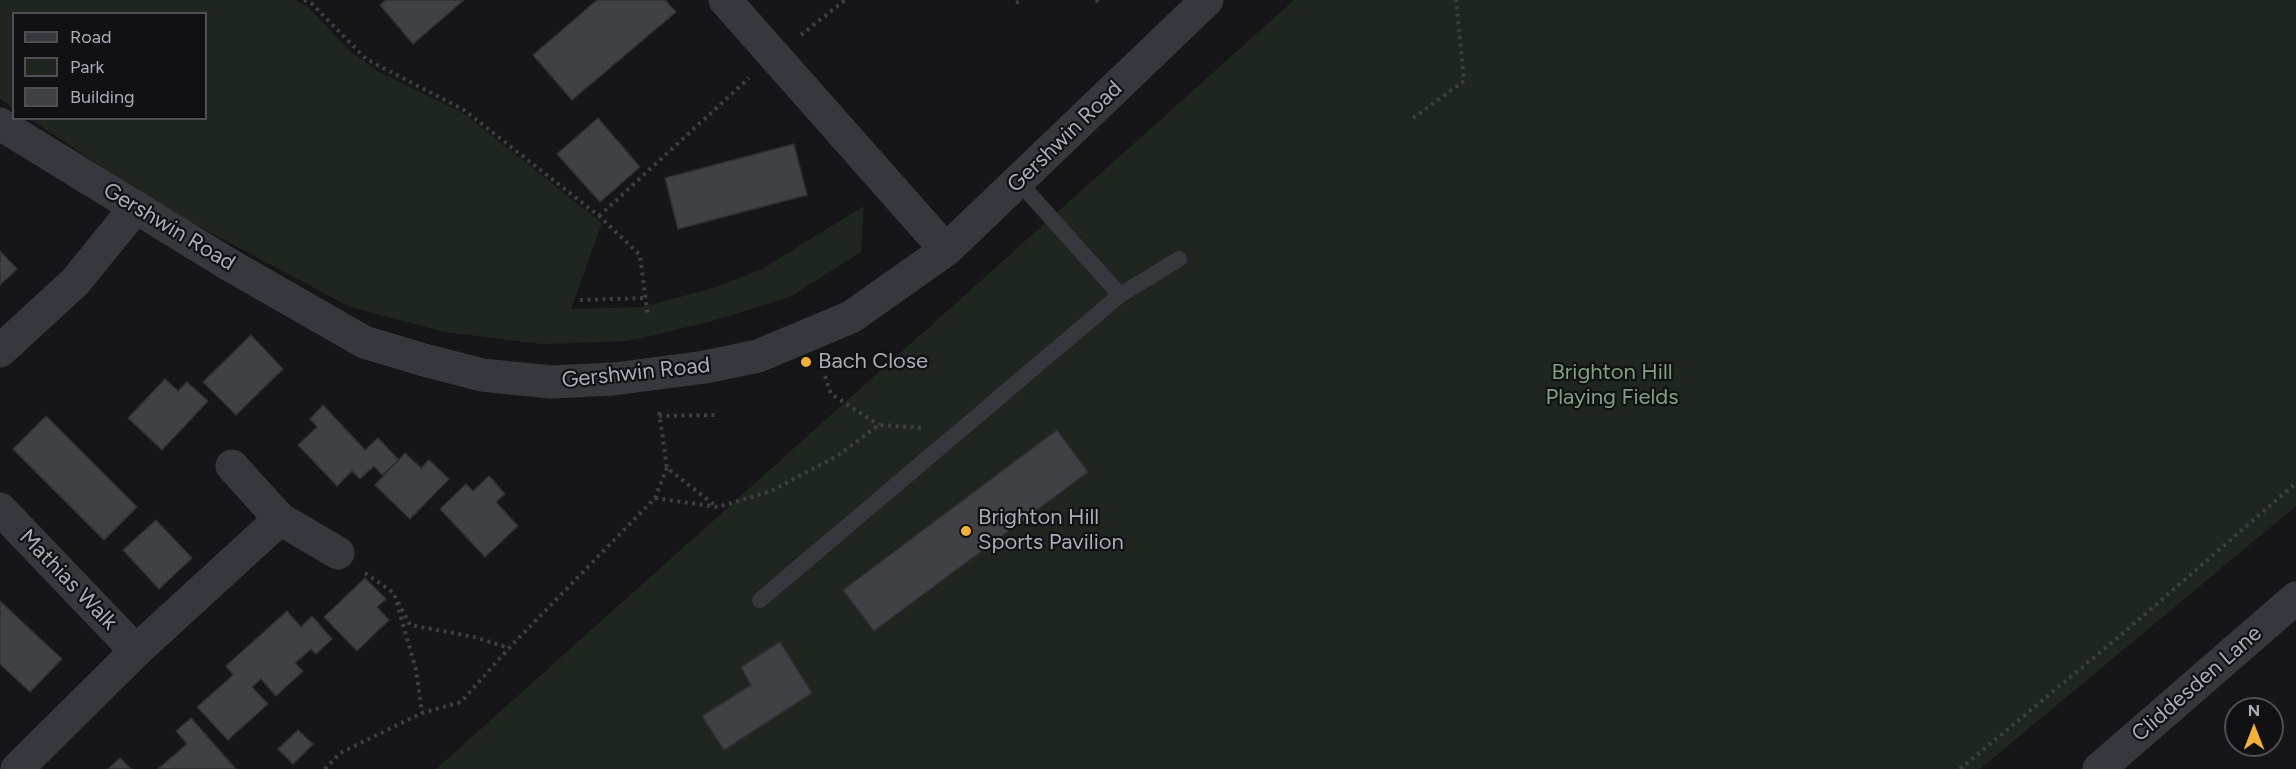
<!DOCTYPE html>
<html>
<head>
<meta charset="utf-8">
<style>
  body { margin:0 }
  #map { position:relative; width:2296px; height:769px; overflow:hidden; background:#161618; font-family:Figtree,sans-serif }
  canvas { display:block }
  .legend { position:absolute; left:12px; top:12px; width:195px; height:108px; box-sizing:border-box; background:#111113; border:2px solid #4d4f55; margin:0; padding:8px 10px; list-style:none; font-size:18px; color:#a8adb8 }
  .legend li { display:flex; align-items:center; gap:12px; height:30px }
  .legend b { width:30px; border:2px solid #4d4f55 }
  .north { position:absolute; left:2224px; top:697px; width:60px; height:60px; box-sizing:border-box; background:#111113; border:2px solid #4d4f55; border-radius:50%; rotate:0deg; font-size:16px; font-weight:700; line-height:24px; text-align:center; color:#a8adb8 }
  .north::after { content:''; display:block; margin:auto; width:21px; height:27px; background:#f2b134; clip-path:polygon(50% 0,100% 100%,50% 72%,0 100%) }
</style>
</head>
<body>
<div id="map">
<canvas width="2296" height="769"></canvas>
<ul class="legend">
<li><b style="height:8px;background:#37383d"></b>Road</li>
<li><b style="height:16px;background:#1e261f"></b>Park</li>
<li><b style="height:16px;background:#404145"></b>Building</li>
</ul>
<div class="north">N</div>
</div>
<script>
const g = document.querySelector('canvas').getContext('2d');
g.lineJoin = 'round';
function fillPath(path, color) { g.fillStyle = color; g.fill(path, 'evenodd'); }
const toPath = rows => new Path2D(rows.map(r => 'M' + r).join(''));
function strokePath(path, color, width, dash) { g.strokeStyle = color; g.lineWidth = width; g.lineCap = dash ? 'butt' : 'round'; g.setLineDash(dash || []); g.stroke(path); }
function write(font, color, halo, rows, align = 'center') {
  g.font = font + ' Figtree,sans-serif'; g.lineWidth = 4.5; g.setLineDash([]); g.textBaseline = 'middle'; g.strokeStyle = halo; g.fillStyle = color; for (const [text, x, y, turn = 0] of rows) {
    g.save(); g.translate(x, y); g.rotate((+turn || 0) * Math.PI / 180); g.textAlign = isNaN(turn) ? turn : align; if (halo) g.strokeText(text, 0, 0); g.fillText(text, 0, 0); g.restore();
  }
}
const green = toPath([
  [0,0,294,0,308,7,351,52,379,72,463,113,602,223,571,309,643,307,716,287,762,269,864,206,861,252,790,297,709,322,628,341,542,344,445,332,350,307,159,205,30,119,206,118,206,14,14,14,13,108,0,99],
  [1294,0,2296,0,2296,506,1980,769,436,769]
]);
const building = toPath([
  [386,0,464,0,413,44,380,5,386,0],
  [597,0,665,0,676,12,572,100,533,55,597,0],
  [598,118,640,167,600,202,557,154,598,118],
  [794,144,807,195,678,229,665,178,794,144],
  [0,251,17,269,0,285,0,251],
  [251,335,283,369,236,415,203,382,251,335],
  [165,379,178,391,187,382,208,401,162,450,128,418,165,379],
  [323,405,365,450,378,438,399,460,382,475,374,466,360,479,352,471,337,486,298,445,317,427,310,419,323,405],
  [46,416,137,507,104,540,13,449,46,416],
  [1057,430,1088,472,874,631,843,590,1057,430],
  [405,453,421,468,429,460,449,479,410,519,375,485,405,453],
  [489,476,505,494,496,502,518,526,485,557,440,509,466,484,473,491,489,476],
  [156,520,192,558,159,589,123,550,156,520],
  [365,578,386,599,377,607,389,620,357,651,324,617,365,578],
  [0,601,62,659,30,692,0,664,0,601],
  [287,611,301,627,312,616,332,639,316,654,311,649,295,663,303,671,276,696,261,679,252,687,268,704,228,740,197,707,233,675,226,666,287,611],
  [780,642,812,693,724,750,702,716,751,685,741,667,780,642],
  [191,718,236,769,158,769,187,744,176,731,191,718],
  [298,730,313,744,293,764,278,749,298,730],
  [120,758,131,769,108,769,120,758]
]);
const path = toPath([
  [304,0,311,3,366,59,464,110,599,216,640,255,648,317],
  [1096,0,1098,2],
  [1016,3,1022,0],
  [801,35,845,0],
  [1413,118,1464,81,1456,0],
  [599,216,749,78],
  [580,300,646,298],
  [825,376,831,394,879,425],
  [659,412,667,468,717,507],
  [659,416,716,415],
  [655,498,718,507,771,491,837,456,879,425,923,428],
  [365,573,394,593,416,670,422,713],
  [398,602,410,625,474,637,509,648],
  [325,769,340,753,422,713,461,702,509,648,655,498,667,468],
  [1960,769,2121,635,2296,483]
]);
const service = toPath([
  [1019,182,1120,295],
  [760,600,1120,295,1179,259]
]);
const minor = toPath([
  [725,0,946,250],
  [0,124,228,264,364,342,424,360,482,375,551,382,614,379,705,367,758,356,851,317,946,250,1207,0],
  [0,351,75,282,136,207],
  [232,466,280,519,338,553],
  [0,509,136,651],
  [17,769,136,651,280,519]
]);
const tertiary = toPath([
  [2099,769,2296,598]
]);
const markers = [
  [806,362,6,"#f2b134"],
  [966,531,6,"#f2b134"]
];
const streetNames = [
  ["Gershwin Road",1065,137,-44],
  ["Gershwin Road",169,227,31],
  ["Gershwin Road",636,373,-6],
  ["Mathias Walk",68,580,46],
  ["Cliddesden Lane",2197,684,-41]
];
const poiNames = [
  ["Bach Close",818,362],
  ["Brighton Hill",978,518],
  ["Sports Pavilion",978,543]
];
const parkNames = [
  ["Brighton Hill",1612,373],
  ["Playing Fields",1612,398]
];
fillPath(green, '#1e261f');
fillPath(building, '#404145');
strokePath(building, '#303034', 1.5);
strokePath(path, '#3d3f44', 4, [3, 4.5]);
strokePath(service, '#37383d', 16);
strokePath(minor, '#37383d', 33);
strokePath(tertiary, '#37383d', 33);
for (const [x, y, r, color] of markers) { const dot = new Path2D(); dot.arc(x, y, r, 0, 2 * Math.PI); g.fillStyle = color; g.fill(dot); strokePath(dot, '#111113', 2); }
write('22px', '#a8adb8', '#111113', streetNames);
write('22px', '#a8adb8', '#111113', poiNames, 'left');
write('22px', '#7fa381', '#111113', parkNames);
</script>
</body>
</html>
